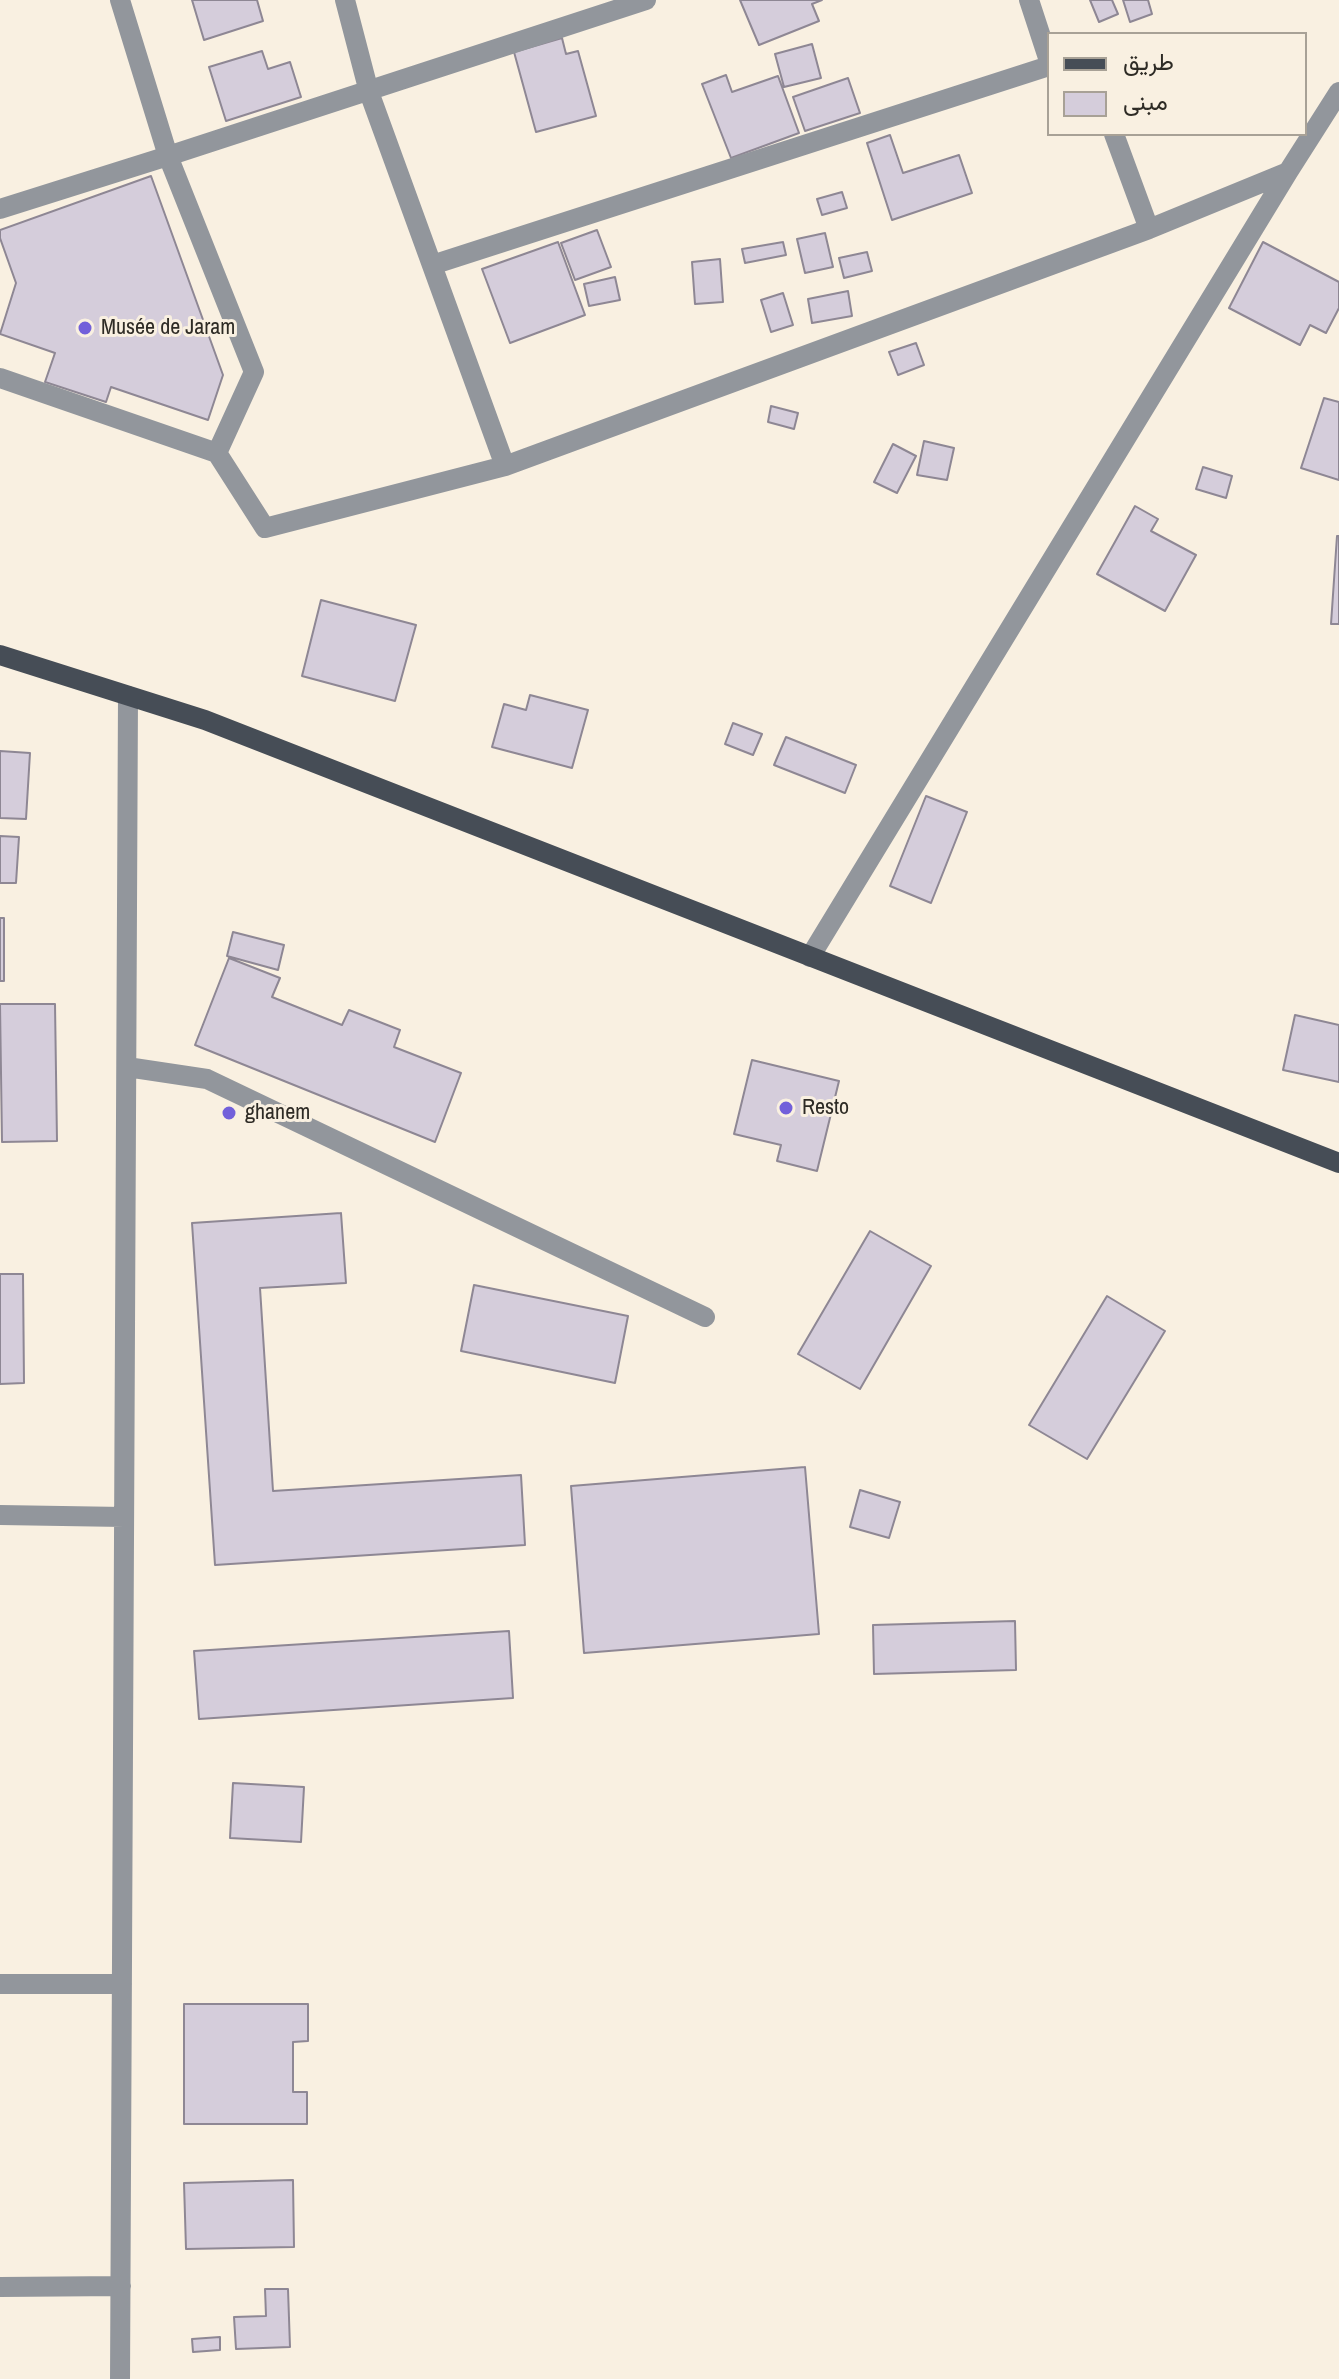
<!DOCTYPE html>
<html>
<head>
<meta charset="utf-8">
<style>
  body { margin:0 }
  #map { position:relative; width:1339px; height:2379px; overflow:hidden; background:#f9f0e1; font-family:"Archivo Narrow",Vazirmatn,sans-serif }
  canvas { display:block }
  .legend { position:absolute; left:1047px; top:32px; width:260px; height:104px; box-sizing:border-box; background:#f9f0e1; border:2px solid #a8a196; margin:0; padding:10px 14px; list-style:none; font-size:24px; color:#2e2b25 }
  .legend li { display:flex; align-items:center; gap:16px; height:40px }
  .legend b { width:40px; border:2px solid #a8a196 }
</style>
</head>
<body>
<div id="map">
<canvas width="1339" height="2379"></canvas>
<ul class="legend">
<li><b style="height:10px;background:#464d56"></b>طريق</li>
<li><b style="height:22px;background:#d5cddb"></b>مبنى</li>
</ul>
</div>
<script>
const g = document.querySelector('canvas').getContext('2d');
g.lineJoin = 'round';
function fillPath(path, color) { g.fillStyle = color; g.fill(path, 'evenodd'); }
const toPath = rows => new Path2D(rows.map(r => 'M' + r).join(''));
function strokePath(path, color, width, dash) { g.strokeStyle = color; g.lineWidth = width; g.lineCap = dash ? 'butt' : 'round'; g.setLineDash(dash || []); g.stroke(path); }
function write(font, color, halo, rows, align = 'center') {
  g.font = font + ' "Archivo Narrow",sans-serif'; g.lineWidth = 6; g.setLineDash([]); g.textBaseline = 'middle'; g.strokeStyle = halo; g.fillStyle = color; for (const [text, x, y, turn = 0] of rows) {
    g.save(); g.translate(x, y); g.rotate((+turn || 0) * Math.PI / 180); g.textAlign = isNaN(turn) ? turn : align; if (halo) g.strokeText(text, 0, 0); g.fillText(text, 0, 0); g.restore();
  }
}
const building = toPath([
  [192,0,257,0,263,21,204,40,192,0],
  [740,0,822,0,812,4,819,21,759,45,740,0],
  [1090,0,1112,0,1118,14,1099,22,1090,0],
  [1123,0,1148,0,1152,14,1130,22,1123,0],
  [562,38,566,54,578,51,596,116,536,132,514,52,562,38],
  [812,44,821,78,784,87,775,54,812,44],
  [262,51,268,69,290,62,301,97,226,121,209,67,262,51],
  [726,75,732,92,778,76,799,133,731,158,702,84,726,75],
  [848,78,860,113,805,131,793,97,848,78],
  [890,135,903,173,959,155,972,193,892,220,867,143,890,135],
  [151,176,223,375,208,420,111,387,106,402,45,382,55,353,0,334,16,283,0,238,0,230,151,176],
  [842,192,847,208,822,215,817,199,842,192],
  [597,230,611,267,575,280,561,243,597,230],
  [825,233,833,267,805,273,797,239,825,233],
  [558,242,585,315,510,343,482,269,558,242],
  [783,242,786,255,745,263,742,249,783,242],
  [1263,242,1339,282,1339,308,1326,333,1310,325,1300,345,1229,308,1263,242],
  [867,252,872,271,844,278,839,258,867,252],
  [720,259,723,302,695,304,692,262,720,259],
  [615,277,620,300,589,306,584,284,615,277],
  [848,291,852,316,812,323,808,299,848,291],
  [783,293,793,325,771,332,761,300,783,293],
  [916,343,924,365,898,375,889,352,916,343],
  [1324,398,1339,402,1339,480,1301,468,1324,398],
  [771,406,798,413,794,429,768,422,771,406],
  [924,441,954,448,947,480,917,475,924,441],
  [893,444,916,456,897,493,874,482,893,444],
  [1203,467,1232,476,1226,498,1196,489,1203,467],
  [1135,506,1158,519,1151,531,1196,555,1165,611,1097,574,1135,506],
  [1337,536,1339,536,1339,624,1331,624,1337,536],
  [321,600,416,625,395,701,302,676,321,600],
  [530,695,588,710,572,768,492,747,504,704,526,710,530,695],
  [733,723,762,734,753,755,725,744,733,723],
  [786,737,856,765,845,793,774,765,786,737],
  [0,751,30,753,26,819,0,818,0,751],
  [926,796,967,812,931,903,890,886,926,796],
  [0,836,19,837,16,883,0,883,0,836],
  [0,918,4,918,4,981,0,981,0,918],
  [233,932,284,945,278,970,227,956,233,932],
  [229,958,280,978,272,997,342,1025,349,1010,400,1030,394,1047,461,1073,435,1142,195,1045,229,958],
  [0,1004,55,1004,57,1141,2,1142,0,1004],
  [1295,1015,1339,1025,1339,1082,1283,1070,1295,1015],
  [752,1060,839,1081,817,1171,777,1161,781,1145,734,1134,752,1060],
  [341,1213,346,1283,260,1288,273,1491,521,1475,525,1545,215,1565,192,1223,341,1213],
  [870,1231,931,1266,860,1389,798,1354,870,1231],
  [0,1274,23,1274,24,1383,0,1384,0,1274],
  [474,1285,628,1316,615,1383,461,1351,474,1285],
  [1107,1296,1165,1331,1087,1459,1029,1425,1107,1296],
  [805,1467,819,1634,584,1653,571,1486,805,1467],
  [860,1490,900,1502,889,1538,850,1527,860,1490],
  [1015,1621,1016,1670,874,1674,873,1625,1015,1621],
  [509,1631,513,1698,199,1719,194,1651,509,1631],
  [233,1783,304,1787,301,1842,230,1838,233,1783],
  [184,2004,308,2004,308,2041,293,2042,293,2092,307,2092,307,2124,184,2124,184,2004],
  [293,2180,294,2247,186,2249,184,2183,293,2180],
  [265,2289,288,2289,290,2347,236,2349,234,2317,266,2316,265,2289],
  [220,2337,220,2350,193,2352,192,2339,220,2337]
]);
const minor = toPath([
  [345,0,369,92,505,466],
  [1029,0,1049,61],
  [1114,134,1149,229],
  [0,209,168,156,120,0],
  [432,265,1049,66],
  [0,378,217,453,265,528,505,466,1149,229,1288,172],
  [217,453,254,372,168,156,646,0],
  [810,957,1288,172,1339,92],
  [127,1067,207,1079,705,1317],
  [0,1515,124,1517],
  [0,1984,122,1984],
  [0,2287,121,2286],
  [120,2379,128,696]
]);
const major = toPath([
  [0,655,205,720,1339,1163]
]);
const markers = [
  [85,328,8,"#7260da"],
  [786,1108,8,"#7260da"],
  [229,1113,8,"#7260da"]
];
const poiNames = [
  ["Musée de Jaram",101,328],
  ["Resto",802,1108],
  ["ghanem",245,1113]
];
fillPath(building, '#d5cddb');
strokePath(building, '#8e8794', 2);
strokePath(minor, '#92969c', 20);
strokePath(major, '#464d56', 20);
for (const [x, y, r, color] of markers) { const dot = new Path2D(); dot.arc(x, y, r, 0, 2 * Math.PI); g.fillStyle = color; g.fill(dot); strokePath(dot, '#f9f0e1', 3); }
write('22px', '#2e2b25', '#f9f0e1', poiNames, 'left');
</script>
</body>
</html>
